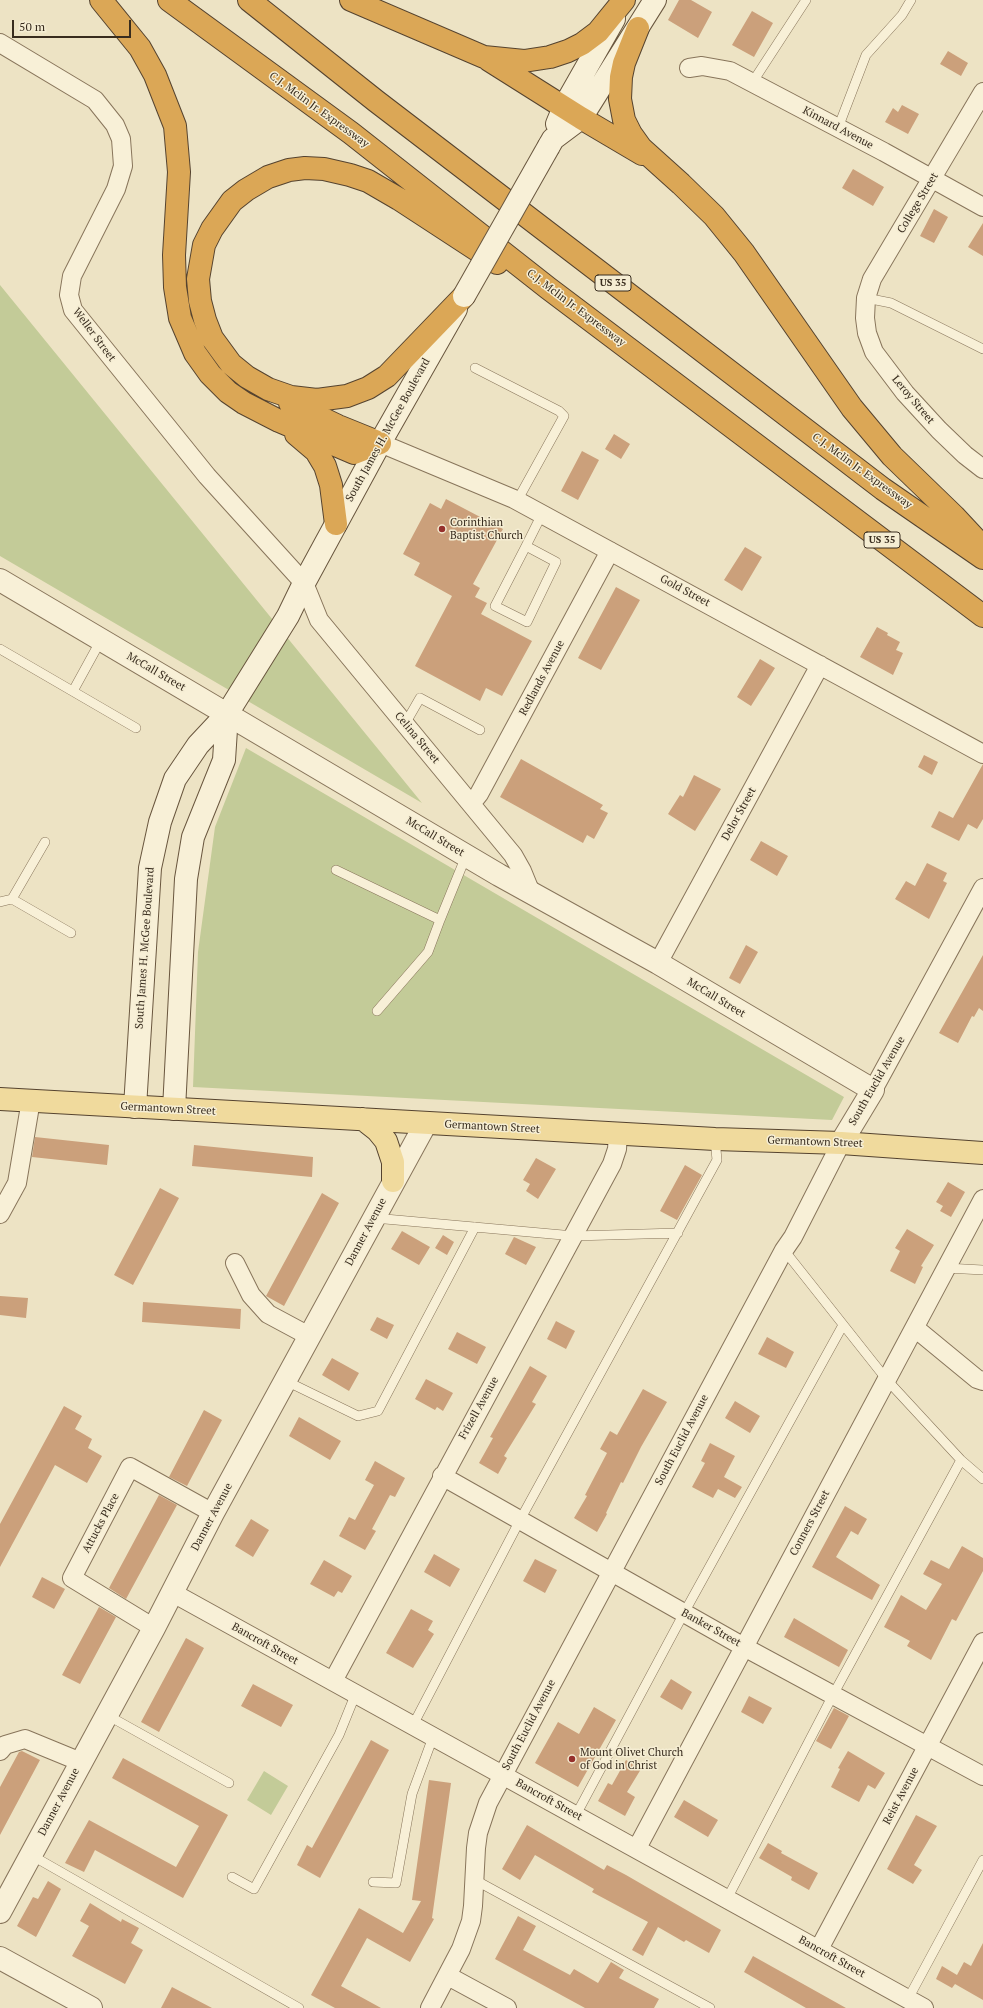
<!DOCTYPE html>
<html>
<head>
<meta charset="utf-8">
<style>
  body { margin:0 }
  #map { position:relative; width:983px; height:2008px; overflow:hidden; background:#ede3c4; font-family:"PT Serif",serif }
  canvas { display:block }
  .scale { position:absolute; left:12px; top:20px; width:119px; height:18px; box-sizing:border-box; border:2px solid #382c1e; border-top:0; padding-left:5px; font-size:12px; line-height:14px; white-space:nowrap; color:#382c1e; -webkit-text-stroke:3px #f5edd3; paint-order:stroke }
</style>
</head>
<body>
<div id="map">
<canvas width="983" height="2008"></canvas>
<div class="scale">50 m</div>
</div>
<script>
const g = document.querySelector('canvas').getContext('2d');
g.lineJoin = 'round';
function fillPath(path, color) { g.fillStyle = color; g.fill(path, 'evenodd'); }
const toPath = rows => new Path2D(rows.map(r => 'M' + r).join(''));
function strokePath(path, color, width, dash) { g.strokeStyle = color; g.lineWidth = width; g.lineCap = dash ? 'butt' : 'round'; g.setLineDash(dash || []); g.stroke(path); }
function write(font, color, halo, rows, align = 'center') {
  g.font = font + ' "PT Serif",serif'; g.lineWidth = 3; g.setLineDash([]); g.textBaseline = 'middle'; g.strokeStyle = halo; g.fillStyle = color; for (const [text, x, y, turn = 0] of rows) {
    g.save(); g.translate(x, y); g.rotate((+turn || 0) * Math.PI / 180); g.textAlign = isNaN(turn) ? turn : align; if (halo) g.strokeText(text, 0, 0); g.fillText(text, 0, 0); g.restore();
  }
}
const green = toPath([
  [0,285,422,803,0,556],
  [246,748,844,1097,832,1120,193,1087,198,952,215,827],
  [264,1771,288,1786,271,1815,247,1800]
]);
const building = toPath([
  [679,0,691,0,712,12,698,38,668,20],
  [752,11,773,23,754,57,732,45],
  [948,51,968,63,961,76,940,64],
  [902,105,919,114,908,134,885,122,893,108,898,112],
  [853,169,884,187,873,206,842,188],
  [934,209,948,217,934,243,920,236],
  [983,223,983,256,968,247],
  [614,434,630,444,621,459,605,449],
  [582,451,599,460,578,500,561,491],
  [446,499,503,529,473,584,480,588,475,597,487,603,481,614,532,641,502,696,486,688,480,701,415,666,452,596,414,575,420,563,403,554,430,503,441,509],
  [745,547,762,557,742,591,724,580],
  [616,587,640,600,601,670,578,658],
  [877,627,888,633,887,635,900,642,896,650,903,653,893,675,860,657],
  [760,659,775,668,751,706,737,697],
  [924,755,938,762,932,775,918,767],
  [521,759,603,805,600,809,608,813,594,839,587,835,583,843,500,797],
  [983,764,983,819,977,829,968,824,959,841,931,827,939,811,953,818],
  [694,775,721,789,695,831,668,814,680,795,683,797],
  [761,841,788,856,777,876,750,860],
  [927,863,947,873,943,881,947,883,929,919,895,899,906,881,915,886],
  [746,945,758,952,740,984,729,978],
  [983,955,983,1011,979,1008,974,1017,972,1016,958,1043,939,1033],
  [35,1137,109,1145,107,1165,32,1157],
  [194,1145,313,1157,312,1177,192,1166],
  [536,1158,556,1169,538,1199,526,1191,530,1184,523,1180],
  [685,1165,702,1175,677,1220,660,1211],
  [948,1182,965,1192,951,1217,940,1211,943,1206,936,1202],
  [160,1188,179,1198,133,1285,114,1275],
  [322,1193,339,1203,284,1306,266,1296],
  [907,1229,934,1245,921,1266,923,1267,915,1284,890,1271,900,1251,895,1248],
  [402,1231,430,1247,419,1265,391,1249],
  [443,1235,454,1242,447,1255,435,1248],
  [514,1237,536,1247,526,1265,505,1254],
  [0,1296,28,1298,26,1318,0,1315],
  [143,1302,241,1309,240,1329,142,1322],
  [377,1317,394,1325,387,1339,370,1330],
  [556,1321,575,1331,566,1349,547,1339],
  [457,1332,486,1347,477,1364,448,1349],
  [767,1337,794,1352,786,1368,758,1354],
  [332,1358,359,1373,349,1391,322,1375],
  [530,1366,547,1376,532,1402,536,1404,504,1456,507,1458,498,1474,479,1463,493,1438,490,1437],
  [426,1379,453,1393,443,1411,437,1407,435,1410,415,1399],
  [643,1389,667,1402,641,1447,623,1483,621,1482,606,1513,607,1514,597,1532,574,1518,587,1496,585,1495,607,1453,600,1449,610,1431,617,1435],
  [735,1401,760,1416,750,1433,725,1418],
  [64,1406,82,1416,75,1429,92,1439,88,1448,102,1456,87,1483,55,1465,0,1567,0,1524],
  [204,1410,222,1420,187,1486,169,1477],
  [299,1417,341,1441,330,1460,289,1436],
  [710,1443,735,1456,724,1477,742,1487,735,1498,718,1489,713,1498,692,1487,705,1463,701,1461],
  [375,1461,405,1478,395,1497,390,1495,372,1529,376,1531,365,1550,339,1536,349,1517,355,1520,374,1485,365,1480],
  [159,1495,177,1505,126,1599,109,1588],
  [845,1506,867,1519,858,1535,851,1531,836,1557,880,1585,872,1600,812,1567],
  [251,1519,269,1530,253,1557,235,1546],
  [962,1546,983,1558,983,1571,956,1621,952,1619,931,1660,907,1646,910,1641,884,1627,901,1595,926,1610,942,1584,923,1574,931,1560,949,1569],
  [434,1554,460,1569,450,1587,424,1572],
  [535,1559,557,1570,545,1593,523,1581],
  [324,1560,352,1576,342,1593,338,1591,334,1597,310,1584],
  [42,1577,65,1589,54,1609,32,1597],
  [99,1607,116,1617,80,1684,62,1675],
  [411,1609,433,1621,428,1630,434,1634,413,1668,386,1653],
  [794,1618,848,1650,839,1667,784,1637],
  [186,1638,204,1648,159,1732,141,1722],
  [671,1679,692,1692,682,1710,660,1697],
  [253,1684,293,1705,281,1727,241,1706],
  [749,1696,772,1708,763,1724,741,1712],
  [594,1707,616,1720,578,1787,535,1763,558,1722,579,1734],
  [834,1708,849,1716,831,1749,816,1741],
  [371,1740,389,1750,320,1878,297,1865,307,1845,312,1848],
  [22,1751,40,1760,0,1835,0,1787,19,1752],
  [848,1751,885,1773,875,1789,868,1785,859,1802,831,1787,840,1769,838,1768],
  [123,1758,228,1815,183,1898,95,1850,84,1872,65,1863,89,1820,176,1867,199,1826,112,1778],
  [626,1760,641,1769,627,1792,635,1797,625,1816,598,1801,608,1783,612,1785],
  [429,1780,451,1783,432,1918,434,1919,410,1962,367,1938,341,1986,381,2008,335,2008,311,1995,359,1908,403,1933,421,1901,412,1900],
  [684,1800,718,1820,708,1837,674,1817],
  [916,1815,937,1826,914,1865,922,1870,913,1884,887,1869],
  [527,1825,604,1870,607,1865,626,1875,721,1930,709,1953,686,1940,684,1942,658,1927,643,1956,632,1950,648,1922,592,1892,594,1889,535,1855,520,1880,502,1869],
  [768,1843,782,1851,781,1853,818,1873,809,1890,791,1880,792,1877,759,1858],
  [48,1881,61,1889,36,1937,17,1926,33,1897,38,1899],
  [90,1903,121,1922,122,1919,139,1928,131,1943,143,1950,125,1984,72,1956,89,1926,80,1921],
  [518,1916,536,1926,523,1950,570,1975,574,1969,598,1983,611,1962,624,1970,619,1978,659,1999,654,2008,585,2008,495,1959],
  [983,1943,983,2000,955,1984,952,1988,936,1979,942,1966,957,1975,964,1962,971,1966],
  [753,1956,846,2008,806,2008,744,1972],
  [172,1987,212,2008,161,2008]
]);
const service = toPath([
  [752,83,806,0],
  [838,128,866,55,902,15,911,0],
  [866,298,891,303,983,349],
  [475,368,559,411,564,416,517,501],
  [526,546,556,562,527,622,495,606,526,546,542,514],
  [0,649,136,728],
  [73,691,101,640],
  [405,724,420,698,480,730],
  [336,870,440,920,466,856],
  [12,899,71,933],
  [0,902,12,899,45,842],
  [377,1011,428,952,440,920],
  [374,1218,574,1236,678,1233],
  [784,1250,887,1380,961,1460,983,1479],
  [946,1268,983,1270],
  [286,1381,358,1416,378,1411,475,1227],
  [107,1715,229,1783],
  [413,1725,520,1520,717,1160,715,1139],
  [576,1815,684,1613,843,1325],
  [31,1855,299,2008],
  [232,1877,254,1889,339,1735,356,1693],
  [475,1880,710,2008],
  [373,1882,396,1883,412,1794,433,1737],
  [727,1899,833,1695,961,1460],
  [908,1999,983,1860]
]);
const minor = toPath([
  [0,43,95,100,115,125,121,139,123,166,116,189,72,276,69,295,73,310,207,476,304,583,319,620,513,855,522,871,531,893],
  [689,68,702,66,730,71,884,152,983,207],
  [983,92,872,279,866,298,865,318,867,333,874,352,905,393,939,430,965,455,983,469],
  [380,443,514,499,983,754],
  [471,804,479,794,610,551],
  [658,963,820,665],
  [873,1090,983,888],
  [0,1214,17,1183,31,1100],
  [235,1263,251,1295,268,1314,309,1336],
  [915,1328,977,1379,983,1381],
  [442,1476,744,1647,983,1776],
  [173,1593,924,2008],
  [154,1628,72,1578,130,1467,213,1513],
  [333,1681,612,1164,617,1149,618,1134],
  [0,1751,5,1745,25,1739,81,1762],
  [637,1848,983,1199],
  [819,1949,983,1642],
  [448,1976,507,2008],
  [430,2008,461,1949,471,1921,473,1906,476,1848,478,1833,488,1803,784,1250,793,1237,841,1143]
]);
const tertiary = toPath([
  [0,580,499,875,658,963,873,1090,841,1143],
  [0,1912,154,1628,213,1513,426,1123],
  [0,1958,91,2008]
]);
const secondary = toPath([
  [557,124,564,107,614,19],
  [549,146,553,139,581,118,655,0],
  [135,1107,150,868,160,822,175,779,198,745,227,714,288,616,304,583,380,443,456,309],
  [174,1109,186,879,193,837,224,760,227,714]
]);
const primary = toPath([
  [0,1099,715,1139,841,1143,983,1153],
  [363,1119,377,1130,386,1141,393,1162,393,1181]
]);
const motorway = toPath([
  [101,0,140,48,155,75,175,126,179,172,174,255,175,287,180,318,195,353,210,374,228,392,244,403,279,421,354,453,380,443],
  [169,0,351,133,548,288,983,616],
  [249,0,376,101,883,489,983,558],
  [351,0,484,57,524,61,550,57,568,51,582,44,598,32,624,0],
  [638,28,624,63,621,77,620,99,624,120,631,134,641,148,681,184,714,216,744,253,852,408,892,456,954,516,980,544],
  [489,60,581,118,642,154],
  [464,296,387,376,368,388,347,396,317,400,291,397,268,389,247,377,231,364,212,338,205,320,200,301,198,279,204,245,212,229,232,201,246,190,268,177,289,170,305,168,324,169,350,175,368,181,399,199,497,263],
  [290,403,338,426,380,443],
  [296,434,316,451,325,466,331,485,336,524]
]);
const secondaryBridge = toPath([
  [464,296,549,146]
]);
const markers = [
  [442,529,4,"#96302c"],
  [572,1759,4,"#96302c"]
];
const shields = [
  [613,283,36],
  [882,540,36]
];
const shieldNames = [
  ["US 35",613,283],
  ["US 35",882,540]
];
const streetNames = [
  ["C.J. Mclin Jr. Expressway",319,110,36],
  ["Kinnard Avenue",838,128,28],
  ["College Street",918,203,-59],
  ["C.J. Mclin Jr. Expressway",576,308,37],
  ["Weller Street",94,335,53],
  ["Leroy Street",913,400,50],
  ["South James H. McGee Boulevard",388,430,-61],
  ["C.J. Mclin Jr. Expressway",862,471,36],
  ["Gold Street",685,591,28],
  ["McCall Street",156,672,30],
  ["Redlands Avenue",542,678,-62],
  ["Celina Street",417,738,50],
  ["Delor Street",739,814,-61],
  ["McCall Street",435,837,31],
  ["South James H. McGee Boulevard",145,948,-86],
  ["McCall Street",716,998,31],
  ["South Euclid Avenue",877,1081,-60],
  ["Germantown Street",168,1109,3],
  ["Germantown Street",492,1127,3],
  ["Germantown Street",815,1142,2],
  ["Danner Avenue",366,1232,-62],
  ["Frizell Avenue",479,1408,-61],
  ["South Euclid Avenue",682,1440,-62],
  ["Danner Avenue",212,1517,-62],
  ["Attucks Place",101,1523,-62],
  ["Conners Street",810,1523,-62],
  ["Banker Street",711,1628,29],
  ["Bancroft Street",265,1644,29],
  ["South Euclid Avenue",529,1725,-62],
  ["Reist Avenue",901,1796,-62],
  ["Bancroft Street",549,1800,29],
  ["Danner Avenue",59,1802,-62],
  ["Bancroft Street",832,1957,29]
];
const poiNames = [
  ["Corinthian",450,523],
  ["Baptist Church",450,536],
  ["Mount Olivet Church",580,1753],
  ["of God in Christ",580,1766]
];
fillPath(green, '#c3cb98');
fillPath(building, '#cba07b');
strokePath(service, '#88755b', 10);
strokePath(minor, '#88755b', 20);
strokePath(tertiary, '#88755b', 24);
strokePath(secondary, '#69563e', 24);
strokePath(primary, '#55432f', 24);
strokePath(motorway, '#55432f', 24);
strokePath(service, '#f8f0d7', 9);
strokePath(minor, '#f8f0d7', 18);
strokePath(tertiary, '#f8f0d7', 22);
strokePath(secondary, '#f8f0d7', 22);
strokePath(primary, '#f0da9d', 22);
strokePath(motorway, '#dba756', 22);
strokePath(secondaryBridge, '#69563e', 24, []);
strokePath(secondaryBridge, '#f8f0d7', 22);
for (const [x, y, r, color] of markers) { const dot = new Path2D(); dot.arc(x, y, r, 0, 2 * Math.PI); g.fillStyle = color; g.fill(dot); strokePath(dot, '#f5edd3', 1.5); }
for (const [x, y, w] of shields) { const box = new Path2D(); box.roundRect(x - w / 2, y - 8, w, 16, 3); g.fillStyle = '#f5edd3'; g.fill(box); strokePath(box, '#382c1e', 1); }
write('bold 10px', '#382c1e', null, shieldNames);
write('11px', '#382c1e', '#f5edd3', streetNames);
write('11px', '#382c1e', '#f5edd3', poiNames, 'left');
</script>
</body>
</html>
